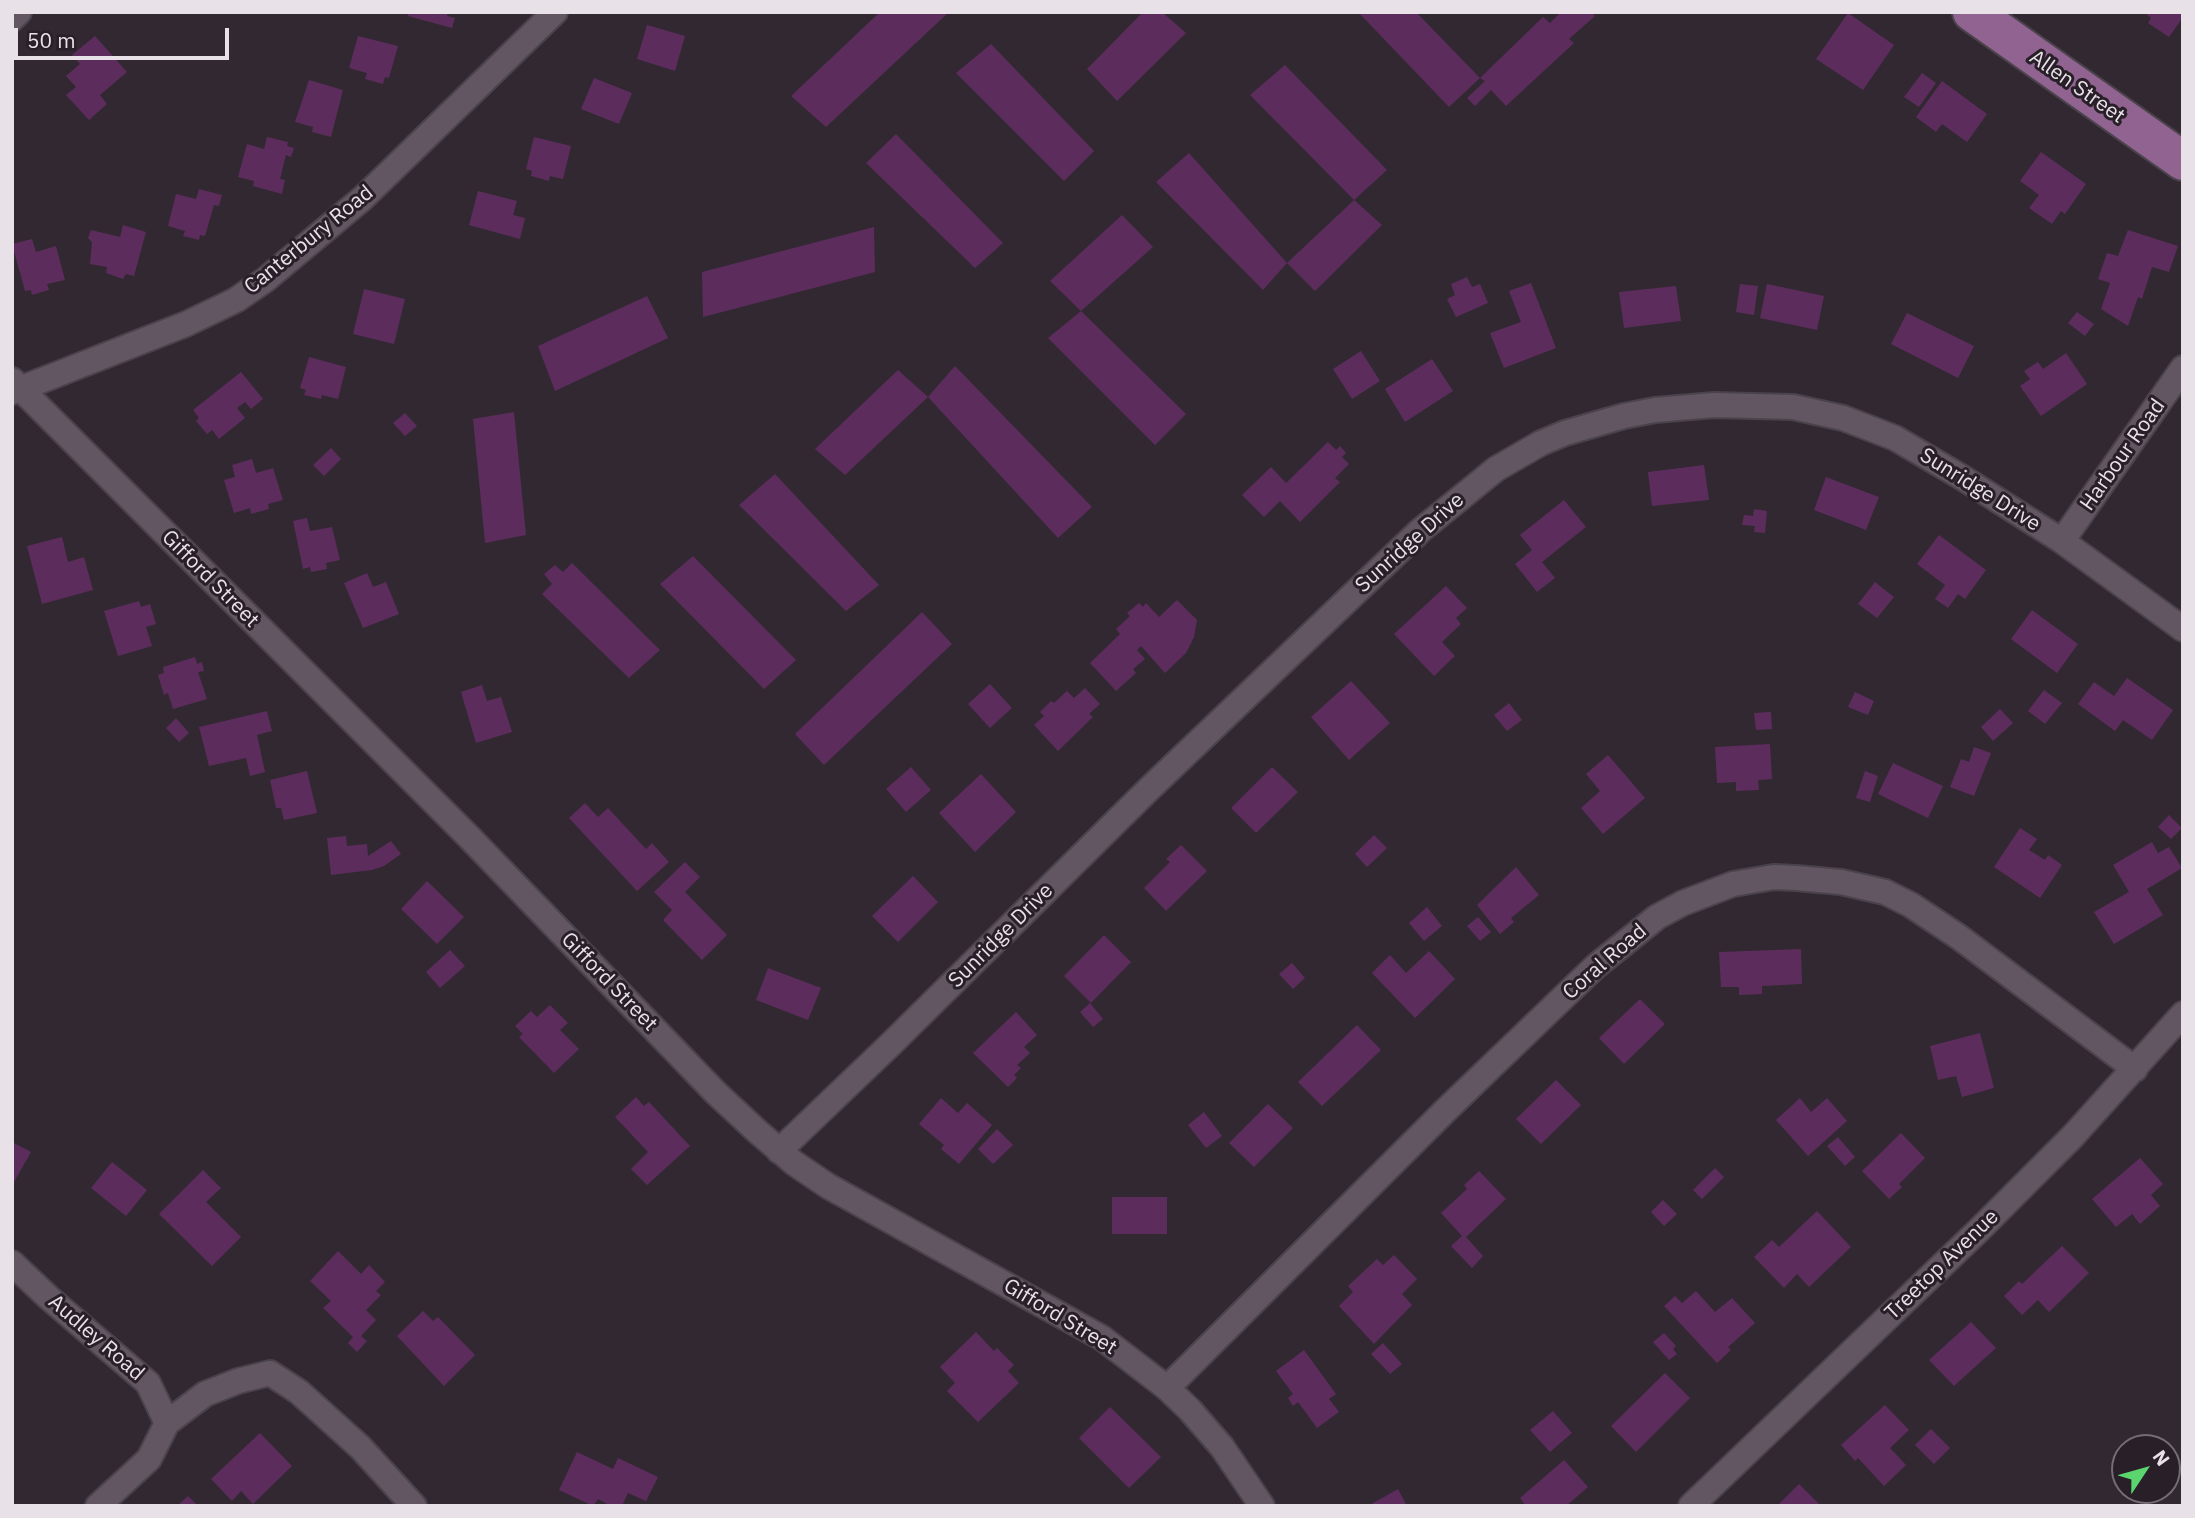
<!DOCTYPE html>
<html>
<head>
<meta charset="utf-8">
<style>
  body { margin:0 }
  #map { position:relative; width:2195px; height:1518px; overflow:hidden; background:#322832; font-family:"IBM Plex Sans",sans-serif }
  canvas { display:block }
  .frame { position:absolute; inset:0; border:14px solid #e8e1e8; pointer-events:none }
  .north { position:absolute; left:2111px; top:1434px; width:70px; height:70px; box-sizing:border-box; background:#281f28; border:2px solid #756d75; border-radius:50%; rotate:54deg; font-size:19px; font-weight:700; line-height:28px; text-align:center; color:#e8e1e8 }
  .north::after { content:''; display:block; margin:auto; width:24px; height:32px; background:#5bd56e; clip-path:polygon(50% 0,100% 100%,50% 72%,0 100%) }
  .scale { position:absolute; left:14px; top:28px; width:215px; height:32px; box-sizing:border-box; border:4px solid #e8e1e8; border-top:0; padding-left:9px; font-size:21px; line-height:24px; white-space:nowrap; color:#e8e1e8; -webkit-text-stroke:5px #281f28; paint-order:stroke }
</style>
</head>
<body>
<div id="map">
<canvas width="2195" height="1518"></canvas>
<div class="frame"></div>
<div class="north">N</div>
<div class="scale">50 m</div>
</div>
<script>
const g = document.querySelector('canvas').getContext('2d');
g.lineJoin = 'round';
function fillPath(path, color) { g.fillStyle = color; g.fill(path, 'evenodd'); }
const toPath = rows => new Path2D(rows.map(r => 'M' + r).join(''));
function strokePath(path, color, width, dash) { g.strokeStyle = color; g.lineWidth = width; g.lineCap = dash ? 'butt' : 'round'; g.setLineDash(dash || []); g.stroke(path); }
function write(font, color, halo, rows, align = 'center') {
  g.font = font + ' "IBM Plex Sans",sans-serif'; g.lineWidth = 6; g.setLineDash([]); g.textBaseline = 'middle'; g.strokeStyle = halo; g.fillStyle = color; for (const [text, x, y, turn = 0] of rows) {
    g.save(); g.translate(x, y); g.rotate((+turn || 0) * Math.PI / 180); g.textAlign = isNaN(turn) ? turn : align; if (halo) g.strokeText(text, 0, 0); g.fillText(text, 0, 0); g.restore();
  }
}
const building = toPath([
  [409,12,448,12,447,16,455,18,452,28,408,16],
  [880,12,949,12,826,127,791,96],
  [1143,12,1162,12,1186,33,1117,101,1087,69],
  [1358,12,1416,12,1480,78,1449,107],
  [1561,12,1591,12,1595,16,1569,39,1574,43,1506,106,1491,90,1475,106,1467,98,1485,81,1480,78,1543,17,1550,23],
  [2144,12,2183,12,2183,17,2169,37,2148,23,2151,18],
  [1848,13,1894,45,1863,90,1816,59],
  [647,25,685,36,675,71,637,59],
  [95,36,127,72,100,95,107,104,89,120,66,95,76,87,66,76,80,64,72,55],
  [358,36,398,46,389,78,385,77,383,84,365,79,367,73,349,68],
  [991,44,1094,151,1064,181,956,73],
  [1285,65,1387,170,1354,200,1250,95],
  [1922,73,1936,83,1919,107,1904,97],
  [594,78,632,93,619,124,581,109],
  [309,80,343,90,331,137,312,132,313,127,295,122],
  [1942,81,1987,114,1967,142,1942,124,1936,132,1916,117],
  [896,134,1003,243,975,268,866,163],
  [267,137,288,142,287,146,294,148,291,157,286,155,280,179,285,180,282,194,253,186,254,181,238,177,247,144,264,149],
  [534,137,571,146,563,179,550,176,549,181,531,176,532,171,526,169],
  [2041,152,2086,184,2065,214,2061,211,2052,224,2029,208,2039,195,2020,181],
  [1189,153,1287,263,1263,290,1156,182],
  [199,189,222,195,219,206,214,205,205,236,200,235,199,240,183,236,185,231,168,226,176,194,196,199],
  [478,191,517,201,513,215,525,218,520,239,469,225],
  [1354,200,1382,225,1315,291,1287,263],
  [1122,215,1153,247,1081,311,1050,281],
  [123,225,146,232,134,276,126,274,123,279,106,273,107,267,90,264,92,242,88,238,91,230,120,237],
  [874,227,875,272,703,317,702,272],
  [2128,230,2178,246,2169,272,2152,267,2142,299,2138,297,2128,326,2101,309,2110,283,2098,279,2107,253,2118,256],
  [32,239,36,252,56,246,65,280,47,284,49,290,32,295,31,290,25,291,12,244],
  [1467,277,1472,287,1480,284,1488,303,1456,317,1447,299,1455,295,1451,284],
  [1531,283,1556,348,1504,368,1490,333,1521,322,1509,291],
  [1740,284,1758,286,1754,315,1736,312],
  [1767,284,1824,296,1817,330,1760,318],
  [1676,286,1681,321,1624,328,1619,292],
  [364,289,405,299,394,344,353,334],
  [647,296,668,338,555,391,538,346],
  [1081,311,1186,414,1155,445,1048,338],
  [2077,312,2094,324,2085,336,2068,323],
  [1907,313,1974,346,1958,378,1891,344],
  [1361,351,1380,381,1352,399,1333,369],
  [2066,353,2087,384,2041,416,2020,386,2030,379,2024,371,2038,362,2043,369],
  [309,357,346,367,338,399,322,395,321,399,304,395,306,390,300,388],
  [1432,359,1453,391,1405,422,1385,389],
  [955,366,1092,507,1058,538,928,397],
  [898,370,928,397,845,475,815,449],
  [241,372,263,399,251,409,245,402,237,408,245,418,219,439,212,430,207,434,196,421,199,418,193,410],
  [514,412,526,535,485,543,473,419],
  [405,413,417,426,405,436,393,423],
  [1328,442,1336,450,1340,446,1346,453,1342,457,1349,464,1335,478,1340,482,1300,522,1280,501,1264,517,1242,495,1271,467,1286,483],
  [331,448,341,459,324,476,313,465],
  [252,459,256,473,273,468,283,500,268,504,269,509,251,514,250,508,234,513,224,480,235,477,232,465],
  [1704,465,1709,500,1652,506,1648,472],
  [775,474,879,585,846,611,739,505],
  [1826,477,1879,497,1866,530,1814,510],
  [1564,500,1586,527,1542,562,1555,578,1537,592,1515,564,1532,550,1520,535],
  [1754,509,1767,511,1765,533,1754,532,1755,526,1742,525,1744,515,1753,516],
  [307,518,310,531,332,527,340,560,326,563,327,569,311,572,310,567,303,569,293,521],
  [1939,535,1986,570,1965,599,1958,594,1948,608,1935,599,1945,585,1917,564],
  [62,537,68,562,84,557,93,590,42,604,27,546],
  [693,556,796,660,764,689,660,584],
  [572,563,660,650,629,678,542,594,552,584,544,574,555,565,563,572],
  [367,573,373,587,386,582,399,614,363,628,344,583],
  [1875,582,1894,597,1877,618,1858,604],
  [1446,586,1467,608,1456,618,1461,624,1442,642,1455,656,1434,676,1394,634],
  [1177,600,1197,620,1194,637,1186,653,1165,673,1141,646,1137,650,1145,659,1133,669,1136,673,1116,691,1090,663,1120,634,1116,629,1130,616,1127,613,1139,603,1143,607,1146,603,1159,617],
  [139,601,141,607,150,604,156,624,146,627,152,646,118,656,104,611],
  [2032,610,2078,644,2057,673,2011,639],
  [922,612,952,644,824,765,795,734],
  [195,657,197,664,202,662,204,671,198,672,207,699,173,709,168,693,164,695,158,675,164,673,163,667],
  [2127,678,2173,710,2152,740,2123,720,2115,731,2078,704,2094,682,2114,696],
  [1351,681,1390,723,1349,760,1311,717],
  [990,684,1012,708,990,728,968,704],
  [482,685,487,701,501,697,512,732,476,743,461,692],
  [1085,688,1100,704,1089,714,1093,717,1058,751,1034,725,1044,716,1040,712,1051,701,1054,703,1067,691,1074,698],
  [2044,690,2062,703,2045,724,2028,711],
  [1855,692,1874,701,1868,715,1848,707],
  [1509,703,1522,720,1507,731,1494,715],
  [2000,709,2013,723,1993,741,1981,727],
  [267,711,272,731,257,735,265,772,250,776,246,758,209,766,199,727],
  [1771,712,1772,729,1756,730,1754,713],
  [176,718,189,733,179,742,166,728],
  [1770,744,1772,779,1758,780,1759,790,1736,791,1736,782,1717,783,1715,747],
  [1974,747,1991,753,1974,796,1950,787,1961,759,1969,762],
  [1608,755,1645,798,1603,834,1581,808,1600,791,1586,774],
  [1893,763,1943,786,1928,818,1878,794],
  [911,767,931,790,906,812,886,789],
  [1272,767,1298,792,1256,833,1231,808],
  [307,771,317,813,284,820,281,808,276,808,270,780],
  [1865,771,1878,776,1870,802,1856,798],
  [981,774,1016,812,975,852,939,813],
  [585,803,598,817,608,808,646,849,652,843,669,862,637,891,569,818],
  [2169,815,2182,828,2171,839,2158,827],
  [2020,828,2037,839,2029,850,2045,860,2048,855,2062,865,2040,898,1994,867],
  [1374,835,1387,848,1367,867,1355,854],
  [346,836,347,846,367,844,368,856,391,841,401,854,384,866,372,870,331,875,327,838],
  [2152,842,2158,853,2169,847,2182,868,2147,889,2163,915,2114,944,2094,912,2129,892,2113,865],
  [1181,845,1207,871,1166,911,1144,888,1170,862,1166,859],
  [685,862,700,877,685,892,727,935,702,960,663,920,672,910,654,892],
  [1516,867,1539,895,1511,918,1514,922,1500,934,1477,905],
  [913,876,938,902,898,942,872,916],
  [427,881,464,917,437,944,401,909],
  [1427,907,1442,926,1424,941,1409,923],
  [1478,917,1491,932,1480,941,1467,926],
  [1104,935,1131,962,1091,1003,1064,976],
  [1801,949,1802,984,1762,986,1762,994,1739,995,1739,987,1721,987,1719,952],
  [450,950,465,966,440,988,426,972],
  [1429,951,1455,979,1415,1018,1372,973,1390,955,1406,973],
  [1292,963,1305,978,1293,989,1279,974],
  [768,968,821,988,808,1020,756,1000],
  [1640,999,1665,1024,1624,1064,1599,1038],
  [1090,1003,1103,1019,1093,1027,1080,1012],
  [550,1005,568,1023,560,1030,579,1049,554,1073,519,1037,523,1034,515,1026,531,1011,537,1017],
  [1016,1012,1037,1035,1024,1047,1030,1053,1017,1065,1021,1068,1014,1075,1017,1078,1008,1087,973,1053],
  [1357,1025,1381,1050,1322,1106,1298,1082],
  [1980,1033,1994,1088,1962,1097,1956,1076,1938,1080,1930,1046],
  [1556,1080,1581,1105,1541,1144,1516,1119],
  [636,1097,644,1106,649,1102,690,1146,647,1185,631,1169,648,1152,615,1117],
  [941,1098,958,1113,967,1103,992,1125,959,1164,941,1149,944,1145,919,1124],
  [1800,1098,1811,1112,1827,1098,1847,1121,1808,1156,1776,1120],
  [1268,1104,1293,1128,1254,1167,1229,1143],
  [1204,1112,1222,1136,1206,1148,1188,1125],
  [997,1129,1013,1145,993,1164,978,1149],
  [1901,1133,1925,1158,1899,1184,1902,1187,1889,1199,1862,1171],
  [1838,1137,1855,1157,1845,1166,1827,1146],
  [12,1142,31,1152,14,1182,12,1181],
  [2140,1158,2163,1184,2151,1195,2160,1206,2140,1224,2132,1214,2116,1227,2092,1199],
  [112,1162,147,1190,126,1216,91,1188],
  [1715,1168,1724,1177,1702,1199,1693,1190],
  [203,1170,221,1188,206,1202,241,1237,212,1266,159,1214],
  [1479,1171,1506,1199,1466,1237,1483,1256,1472,1268,1451,1246,1462,1236,1441,1213,1467,1189,1464,1185],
  [1112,1197,1167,1197,1167,1234,1112,1234],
  [1663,1200,1677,1214,1664,1226,1651,1212],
  [1817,1211,1851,1247,1809,1287,1797,1274,1784,1288,1754,1257,1772,1240,1779,1247],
  [2062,1246,2089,1273,2049,1312,2038,1300,2022,1315,2004,1296,2019,1281,2022,1284],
  [338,1251,361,1274,369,1265,385,1282,376,1291,381,1295,366,1310,376,1320,361,1336,367,1341,357,1352,348,1343,353,1337,323,1308,331,1301,310,1281],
  [1394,1255,1417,1279,1402,1294,1412,1305,1374,1344,1339,1306,1353,1292,1348,1286,1377,1259,1383,1265],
  [1696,1291,1715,1312,1732,1298,1755,1323,1728,1347,1731,1350,1717,1363,1664,1306,1675,1296,1682,1303],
  [423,1311,433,1321,438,1317,475,1355,444,1386,397,1336],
  [1971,1322,1996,1348,1954,1386,1929,1360],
  [976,1332,994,1351,997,1348,1014,1365,1008,1371,1019,1383,978,1422,947,1391,955,1383,940,1367],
  [1664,1333,1676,1346,1673,1349,1677,1354,1669,1360,1653,1342],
  [1383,1343,1402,1364,1390,1374,1371,1354],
  [1304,1350,1336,1394,1329,1399,1339,1412,1317,1428,1298,1402,1293,1406,1288,1398,1293,1394,1276,1371],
  [1665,1373,1690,1398,1636,1452,1611,1426],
  [1885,1405,1909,1430,1890,1448,1906,1465,1884,1486,1858,1458,1855,1461,1841,1445],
  [1110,1407,1161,1457,1129,1488,1079,1438],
  [1553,1411,1572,1433,1550,1452,1530,1430],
  [1931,1429,1950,1448,1934,1464,1915,1445],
  [260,1433,292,1466,253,1504,241,1491,232,1501,211,1479],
  [577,1452,613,1469,618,1458,658,1477,646,1501,628,1493,622,1506,611,1506,598,1499,593,1506,559,1490],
  [2125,1459,2125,1482,2114,1469],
  [1564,1460,1588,1487,1566,1506,1526,1506,1520,1498],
  [1799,1484,1821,1506,1777,1506],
  [1398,1489,1407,1506,1368,1506],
  [2132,1490,2151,1490,2140,1499],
  [188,1496,198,1506,177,1506]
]);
const minor = toPath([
  [12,19,19,12],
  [12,380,470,838,716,1093,758,1132,794,1163,828,1186,1102,1338,1167,1388,1190,1410,1222,1447,1262,1506],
  [12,392,186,324,236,300,265,280,363,198,555,12],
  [2062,541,2183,368],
  [779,1151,892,1043,1149,789,1421,530,1496,469,1541,443,1565,433,1624,416,1655,410,1714,405,1793,407,1843,418,1895,438,1963,478,2062,541,2183,629],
  [12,1263,48,1297,148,1383,167,1423],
  [1167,1388,1446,1110,1596,966,1657,917,1683,903,1733,884,1774,877,1796,878,1841,882,1885,892,1911,905,1959,937,2135,1069],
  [98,1506,149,1459,167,1423,205,1394,238,1381,270,1373,299,1392,360,1447,414,1506],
  [1691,1506,1979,1230,2073,1136,2183,1014]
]);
const primary = toPath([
  [1972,12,2183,161]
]);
const streetNames = [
  ["Allen Street",2077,87,35],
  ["Canterbury Road",309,240,-39],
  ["Harbour Road",2123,455,-55],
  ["Sunridge Drive",1980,490,32],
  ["Sunridge Drive",1410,543,-42],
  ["Gifford Street",210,579,45],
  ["Sunridge Drive",1001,936,-45],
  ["Coral Road",1605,962,-41],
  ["Gifford Street",609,982,46],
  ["Treetop Avenue",1942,1265,-44],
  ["Gifford Street",1060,1317,31],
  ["Audley Road",96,1338,41]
];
fillPath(building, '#5c2d5c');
strokePath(minor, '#4b434b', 28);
strokePath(primary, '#4b434b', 42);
strokePath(minor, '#615661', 24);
strokePath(primary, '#906390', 38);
write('21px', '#e8e1e8', '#281f28', streetNames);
</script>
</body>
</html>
